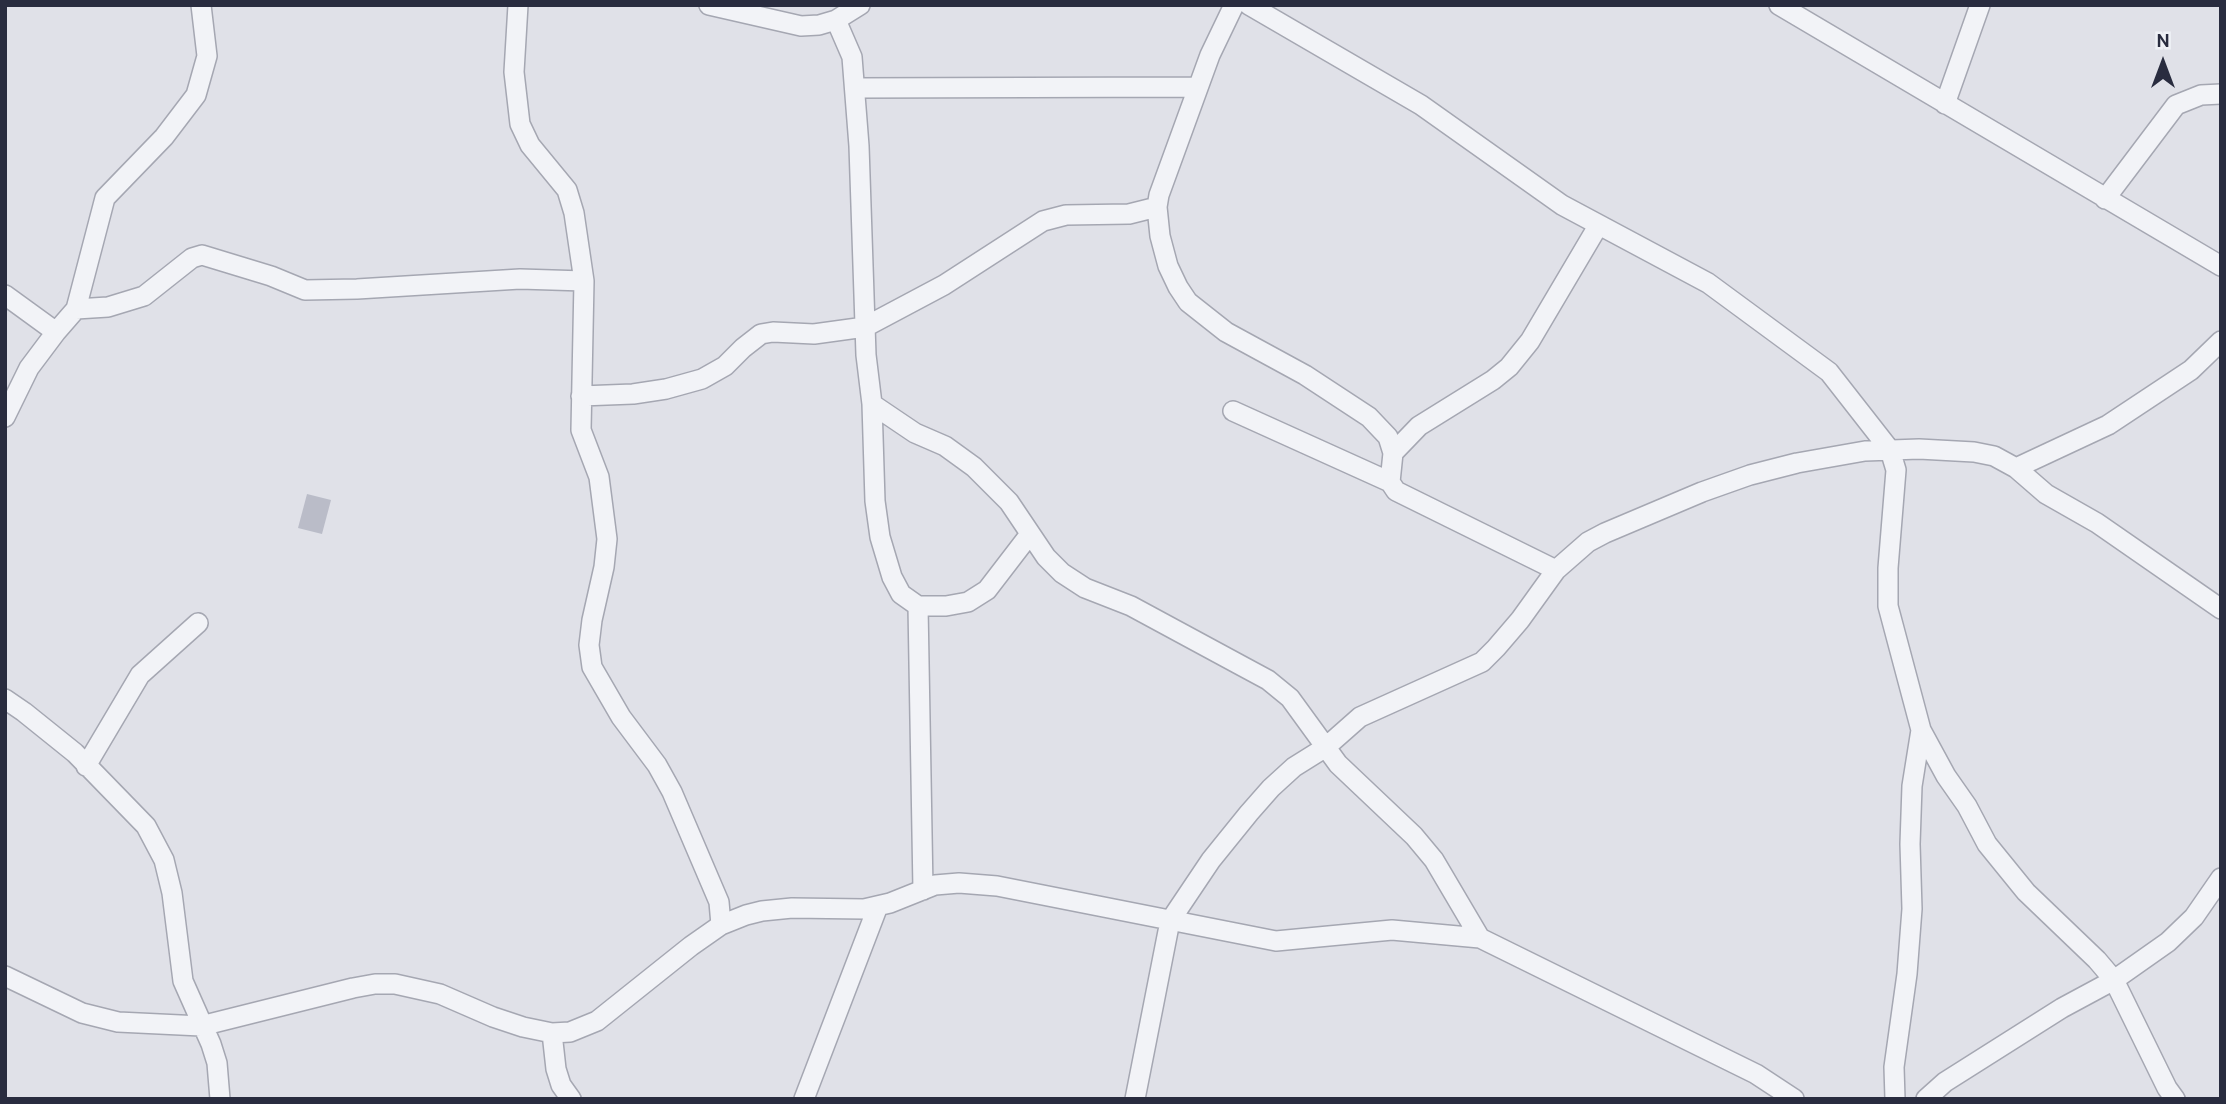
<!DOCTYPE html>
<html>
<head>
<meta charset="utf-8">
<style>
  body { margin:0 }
  #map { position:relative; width:2226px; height:1104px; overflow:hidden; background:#e0e1e8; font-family:Overpass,sans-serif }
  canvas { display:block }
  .frame { position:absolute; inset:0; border:7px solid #292c3f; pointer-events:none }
  .north { position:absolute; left:2128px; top:28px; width:70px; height:70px; -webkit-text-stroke:5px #eff1f6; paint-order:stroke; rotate:0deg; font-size:19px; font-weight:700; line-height:28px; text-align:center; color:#292c3f }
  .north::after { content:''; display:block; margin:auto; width:24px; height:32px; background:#292c3f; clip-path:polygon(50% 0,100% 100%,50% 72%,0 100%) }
</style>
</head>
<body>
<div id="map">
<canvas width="2226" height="1104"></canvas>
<div class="frame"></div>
<div class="north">N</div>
</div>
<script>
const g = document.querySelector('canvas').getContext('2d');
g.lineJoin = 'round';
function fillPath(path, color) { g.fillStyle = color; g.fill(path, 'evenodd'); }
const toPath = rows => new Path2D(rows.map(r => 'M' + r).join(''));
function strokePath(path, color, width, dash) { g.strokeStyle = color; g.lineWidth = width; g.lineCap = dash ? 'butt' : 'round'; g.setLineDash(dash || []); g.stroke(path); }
const building = toPath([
  [307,494,331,500,322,534,298,528]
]);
const minor = toPath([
  [518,5,514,72,520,124,530,145,567,190,574,213,584,281,581,430,599,477,607,539,604,567,592,620,589,645,592,667,621,717,657,765,672,792,719,902,721,925],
  [709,5,801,26,819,25,836,20],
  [860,5,836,20,852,57,859,146,866,355,872,404,875,501,880,537,892,577,901,594,918,606,946,606,968,602,987,590,1030,534],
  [1234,5,1210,55,1159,195,1157,207,1160,236,1168,266,1178,287,1188,302,1226,332,1305,375,1369,417,1388,437,1393,453,1390,482,1396,491,1556,570],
  [1249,5,1421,105,1562,205,1708,283,1829,372,1890,450,1896,470,1888,568,1888,606,1921,730,1946,776,1967,806,1987,844,2026,892,2097,960,2114,980,2167,1088,2175,1099],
  [1779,5,2221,266],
  [855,88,1198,87],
  [1945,104,1980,5],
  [2105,199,2176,105,2201,95,2221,94],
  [5,295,56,332],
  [76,309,108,307,144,296,192,258,202,255,271,276,305,290,357,289,520,279,584,281],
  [581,396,633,394,666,389,702,379,725,366,743,348,761,334,773,332,814,334,865,327,944,285,1043,221,1066,215,1129,214,1157,207],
  [872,404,915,433,945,446,974,467,1009,502,1046,557,1062,573,1085,588,1131,606,1242,666,1268,680,1290,698,1338,764,1414,836,1434,860,1480,938],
  [1233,411,1390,482],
  [5,417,29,368,56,332,76,309,105,198,164,137,196,95,207,56,201,5],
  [1393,453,1419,426,1493,380,1509,367,1530,341,1598,226],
  [2016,468,2108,425,2191,370,2221,341],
  [918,606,923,890],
  [5,699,24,712,75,753,146,826,164,860,172,893,183,981,211,1044,217,1063,220,1099],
  [86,766,140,675,198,623],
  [5,976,82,1013,118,1022,201,1026,353,988,375,984,395,984,440,994,493,1017,523,1027,552,1033,570,1032,597,1021,691,946,721,925,746,915,762,911,792,908,864,909,890,903,935,885,959,883,997,886,1276,941,1392,930,1480,938,1756,1074,1794,1099],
  [552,1033,556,1069,561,1085,571,1099],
  [804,1099,878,906],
  [1135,1099,1170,921,1211,860,1249,813,1271,788,1294,767,1326,747,1360,717,1482,662,1496,648,1520,620,1556,570,1588,542,1605,533,1702,492,1750,475,1797,463,1865,451,1919,449,1974,452,1994,456,2016,468,2046,494,2097,523,2221,609],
  [1895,1099,1894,1067,1907,974,1912,909,1910,844,1912,786,1921,730],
  [1926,1099,1945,1082,2062,1008,2114,980,2168,942,2194,917,2221,878]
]);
fillPath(building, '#babcc8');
strokePath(minor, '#a5a7b2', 22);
strokePath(minor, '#f2f3f7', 19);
</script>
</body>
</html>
